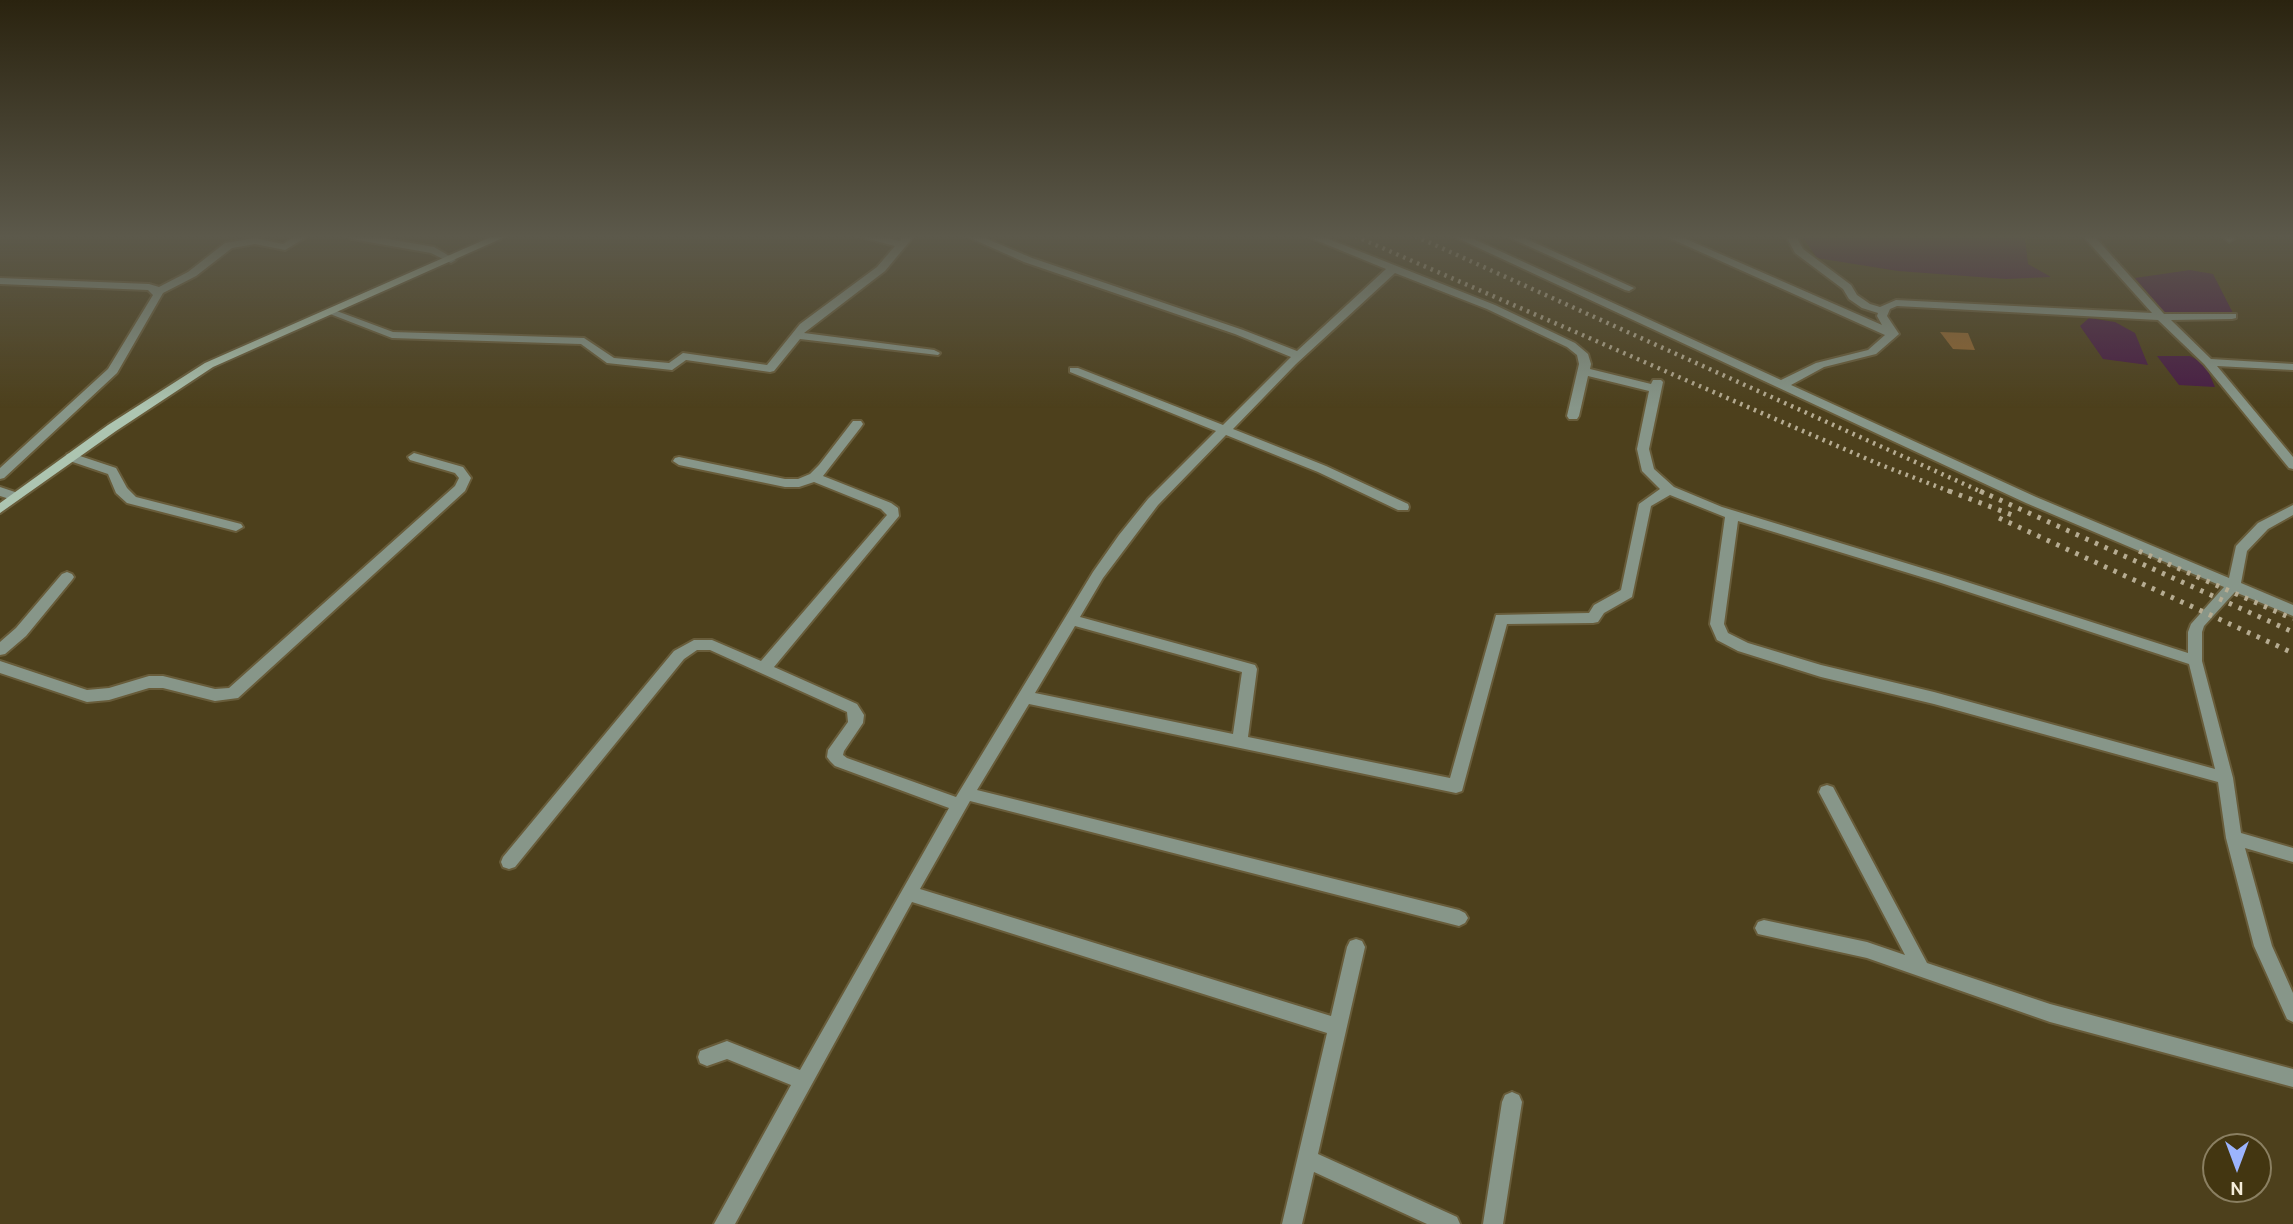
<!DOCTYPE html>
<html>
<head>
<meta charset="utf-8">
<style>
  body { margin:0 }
  #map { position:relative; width:2293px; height:1224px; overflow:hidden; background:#4d401c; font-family:Overpass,sans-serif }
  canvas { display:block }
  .north { position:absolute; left:2202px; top:1133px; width:70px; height:70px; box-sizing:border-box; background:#433611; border:2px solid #8a7f61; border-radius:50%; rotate:180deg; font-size:19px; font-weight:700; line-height:28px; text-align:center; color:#f5edd9 }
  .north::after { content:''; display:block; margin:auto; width:24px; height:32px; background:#9cb4fd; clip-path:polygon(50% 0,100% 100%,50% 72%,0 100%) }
</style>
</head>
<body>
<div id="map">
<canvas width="2293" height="1224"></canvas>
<div class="north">N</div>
</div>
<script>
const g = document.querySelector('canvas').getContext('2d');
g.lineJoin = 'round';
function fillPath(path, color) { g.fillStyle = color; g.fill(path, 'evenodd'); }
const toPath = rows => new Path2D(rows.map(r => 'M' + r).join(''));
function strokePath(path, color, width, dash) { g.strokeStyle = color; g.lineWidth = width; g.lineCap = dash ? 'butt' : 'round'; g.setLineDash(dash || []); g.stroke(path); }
const water = toPath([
  [1802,236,2025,236,2028,264,2051,277,2006,279,1898,271,1817,258],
  [2190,270,2213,274,2236,319,2166,314,2135,278],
  [2089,318,2115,322,2135,333,2148,365,2103,359,2080,326],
  [2157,356,2190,356,2205,364,2215,387,2179,385]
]);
const building = toPath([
  [1940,332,1968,333,1975,350,1953,349]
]);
const minor = toPath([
  [296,236,308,236,285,250,255,244,232,248,196,276,163,293,117,373,4,478,0,479,0,468,108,369,153,295,148,290,0,284,0,278,149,284,159,287,188,272,225,243,255,238,283,244,296,236],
  [347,236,371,236,434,247,456,260,451,263,431,253,352,239,347,236],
  [857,236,878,236,900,241,903,236,914,236,885,271,804,333,934,350,940,353,938,355,800,339,774,371,770,372,686,360,672,370,607,363,581,344,392,338,325,312,330,309,334,310,393,332,584,338,614,358,669,363,683,353,767,365,800,324,877,267,895,246,857,236],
  [966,236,980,236,1032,258,1243,330,1297,351,1386,269,1306,236,1321,236,1495,305,1575,343,1588,354,1591,364,1590,369,1651,384,1653,380,1661,380,1663,382,1649,449,1654,469,1674,487,1722,507,1948,576,2188,653,2188,632,2191,624,2224,587,2026,503,1453,236,1467,236,1781,380,1816,363,1868,350,1885,335,1665,236,1679,236,1882,325,1877,316,1878,313,1862,308,1849,299,1843,289,1795,253,1786,236,1796,236,1803,249,1851,285,1857,295,1870,304,1880,307,1896,300,2152,313,2083,236,2094,236,2164,314,2236,314,2236,318,2232,319,2171,320,2211,359,2293,364,2293,370,2217,366,2293,457,2293,469,2289,468,2204,364,2158,320,1897,306,1890,309,1887,316,1899,334,1876,354,1824,367,1791,385,2036,497,2229,578,2236,546,2258,523,2293,505,2293,515,2268,529,2247,551,2241,583,2293,605,2293,616,2235,592,2204,626,2202,632,2202,661,2233,778,2241,833,2293,848,2293,862,2245,848,2272,946,2293,993,2293,1022,2287,1019,2254,946,2226,838,2218,782,1934,704,1821,677,1738,651,1717,640,1710,624,1725,517,1670,495,1651,506,1632,597,1604,613,1598,622,1593,623,1507,624,1462,791,1456,793,1029,704,977,790,1459,910,1465,913,1468,918,1465,923,1459,926,970,801,920,889,1331,1016,1347,947,1350,941,1356,939,1362,941,1365,947,1318,1154,1457,1217,1460,1224,1427,1224,1314,1172,1302,1224,1282,1224,1327,1033,912,902,735,1224,714,1224,791,1085,727,1059,707,1066,700,1063,698,1057,700,1051,727,1041,800,1070,949,808,835,766,830,761,827,757,828,750,848,722,847,712,710,650,697,650,684,659,515,867,509,869,503,867,501,862,503,857,674,651,694,640,712,640,761,661,887,515,881,509,814,482,799,487,785,487,679,465,673,461,675,458,679,457,785,479,798,479,810,474,819,465,853,421,861,421,863,424,861,427,823,476,891,503,898,508,899,516,774,667,857,704,864,715,863,723,844,751,843,755,847,758,956,797,1093,572,1119,535,1148,499,1216,431,1070,372,1070,368,1078,368,1223,425,1291,357,1235,334,1024,262,966,236],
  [1395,273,1487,309,1567,347,1577,355,1579,364,1567,416,1569,419,1577,419,1579,416,1588,376,1649,391,1637,449,1642,471,1660,489,1639,504,1621,590,1594,605,1589,613,1496,615,1450,778,1248,737,1257,669,1255,665,1080,617,1103,578,1158,505,1226,435,1318,472,1398,510,1408,510,1409,507,1408,504,1326,466,1233,429,1296,364,1395,273],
  [1738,521,1938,582,2189,664,2215,769,1934,692,1821,665,1748,643,1728,633,1724,624,1738,521],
  [1075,626,1242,672,1233,734,1035,693,1075,626],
  [1506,236,1520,236,1634,288,1629,291,1625,290,1506,236],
  [2221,236,2232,236,2234,239,2229,242,2221,236],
  [71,453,116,468,127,488,136,497,241,524,243,527,236,531,127,503,116,493,108,474,67,460,65,457,67,454,71,453],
  [414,453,463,467,471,478,465,491,238,698,215,701,163,688,149,688,109,700,87,702,0,673,0,661,87,690,109,688,149,676,163,676,215,689,229,688,455,486,459,478,455,473,410,460,408,457,414,453],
  [0,487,21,494,22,497,16,501,0,496,0,487],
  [67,572,72,574,74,577,72,580,26,636,5,654,0,655,0,642,16,628,62,574,67,572],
  [1827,785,1833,787,1927,963,2050,1004,2293,1069,2293,1087,2050,1022,1867,958,1758,934,1755,928,1758,922,1764,920,1867,942,1905,955,1819,792,1821,787,1827,785],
  [1512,1092,1519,1095,1522,1102,1503,1224,1483,1224,1502,1102,1505,1095,1512,1092]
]);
const secondary = toPath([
  [493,236,507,236,213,367,116,431,0,513,0,503,108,425,205,363,493,236]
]);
const railFar1 = toPath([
  [1355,236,1881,465,1954,493],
  [1415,236,1984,493]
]);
const rail = toPath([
  [1949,491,2015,516],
  [1980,491,2293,632],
  [1999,518,2293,653],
  [2139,551,2293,619]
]);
fillPath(water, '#471b44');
fillPath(building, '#91652f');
strokePath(minor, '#685c3a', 4);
strokePath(secondary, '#685c3a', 4);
fillPath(minor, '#879689');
fillPath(secondary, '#adc5b1');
strokePath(railFar1, '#b6ac92', 4.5, [2.5, 5]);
strokePath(rail, '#b6ac92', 5, [3.5, 7]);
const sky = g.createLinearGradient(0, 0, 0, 408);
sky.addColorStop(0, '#2a230f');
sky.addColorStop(0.58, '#5c594b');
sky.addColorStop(1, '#5c594b00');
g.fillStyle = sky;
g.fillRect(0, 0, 2293, 408);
</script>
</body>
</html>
